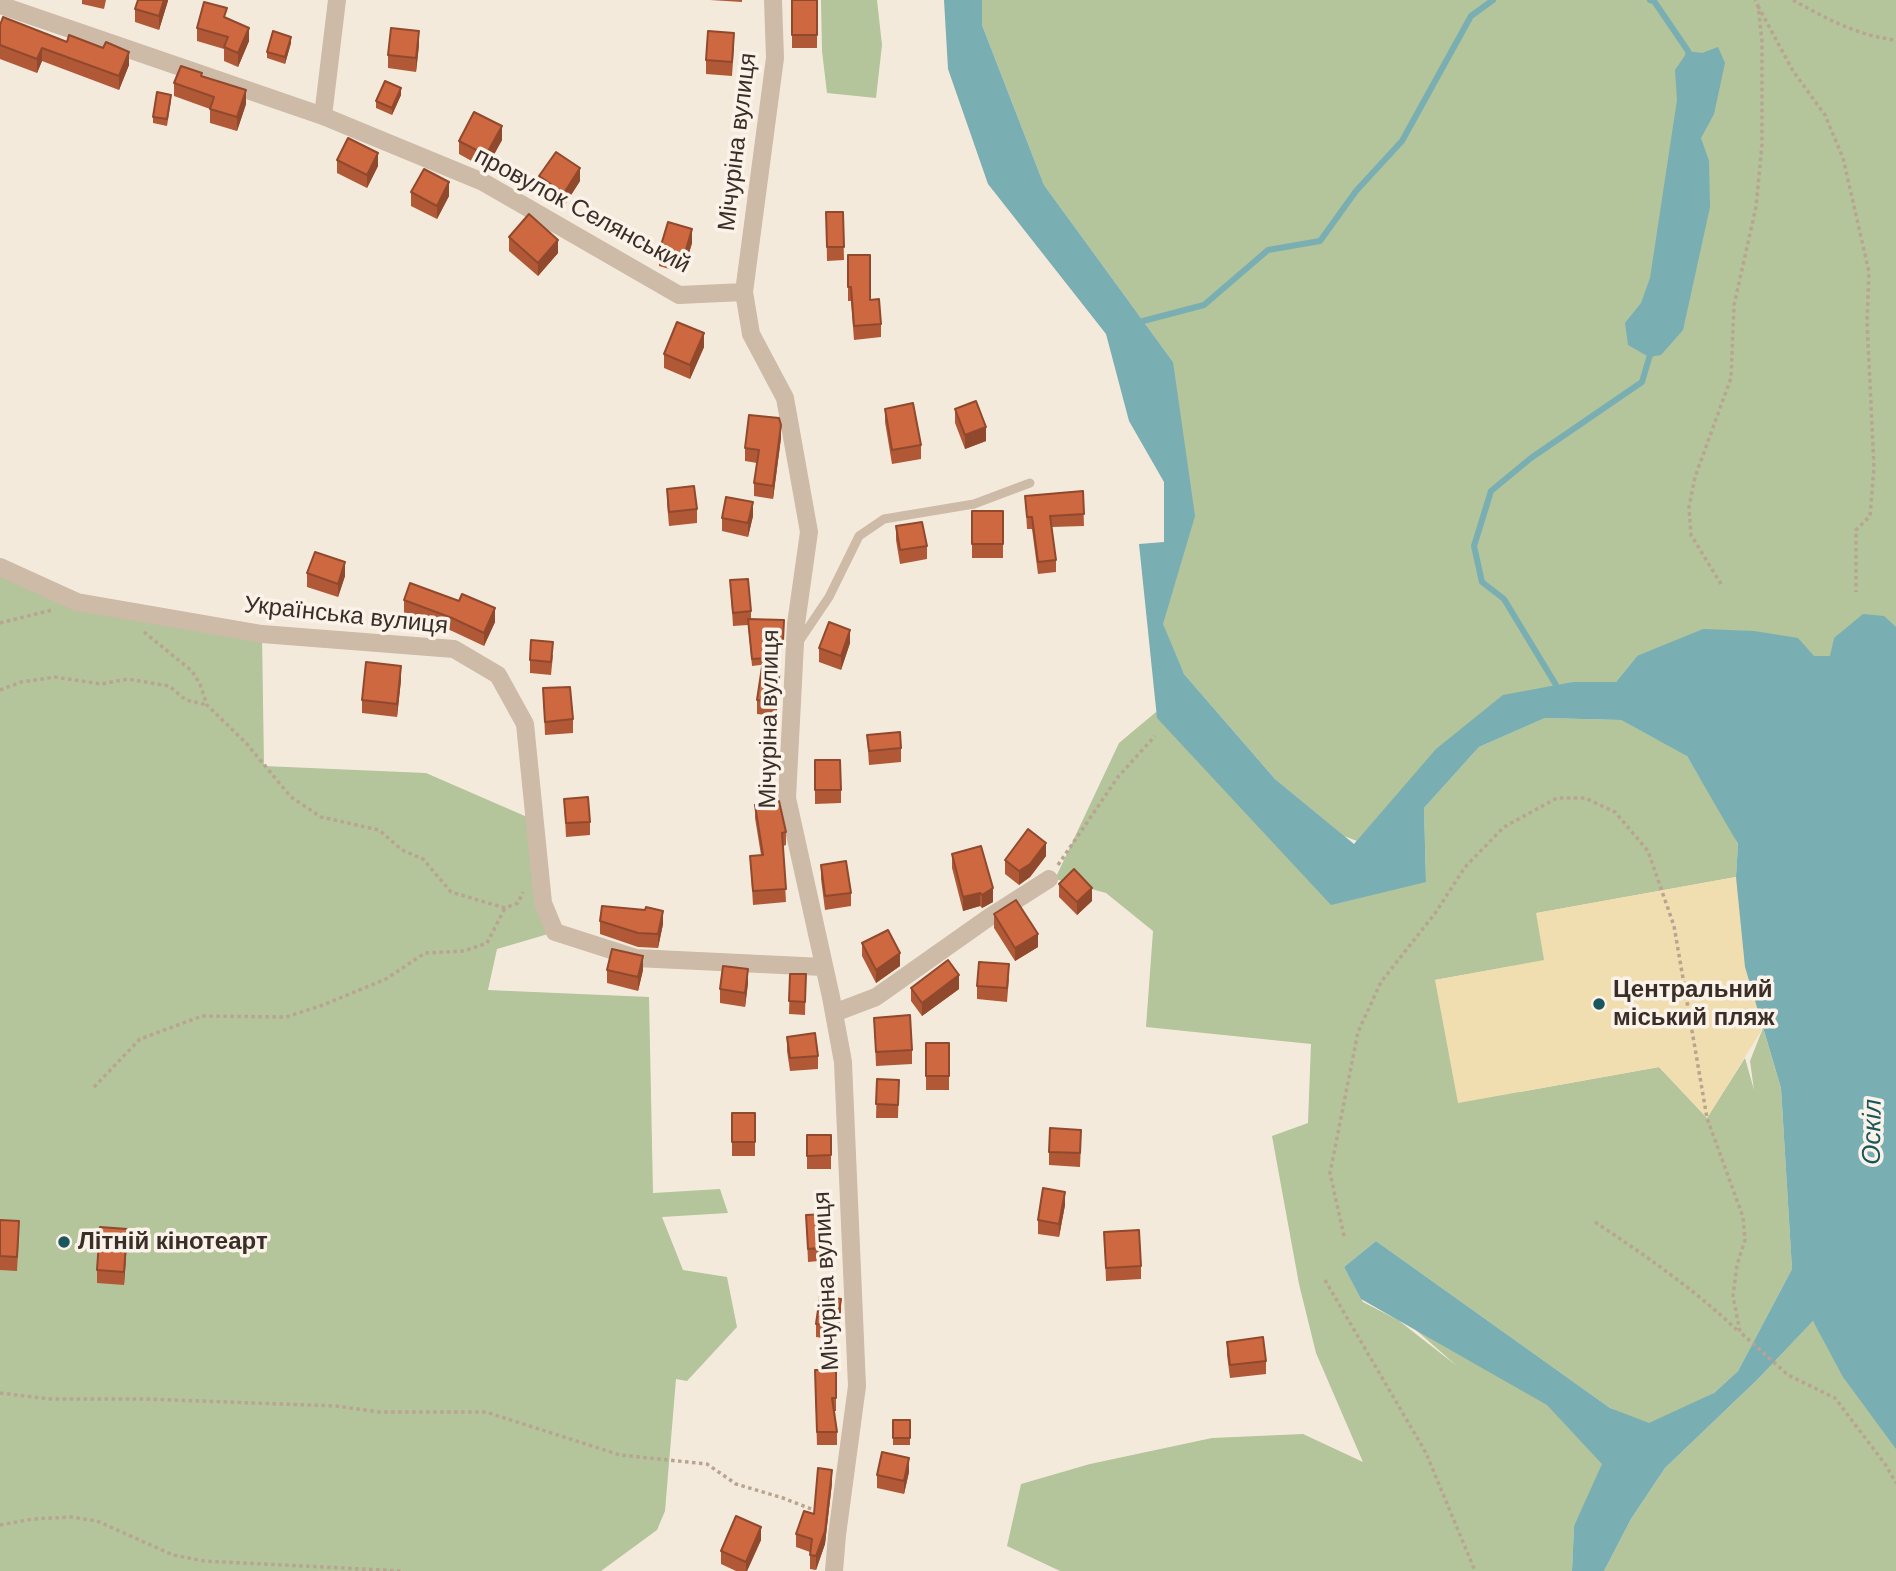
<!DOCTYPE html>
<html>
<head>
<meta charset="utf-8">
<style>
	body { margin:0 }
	canvas { display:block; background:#f4eadc }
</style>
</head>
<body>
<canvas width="1896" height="1571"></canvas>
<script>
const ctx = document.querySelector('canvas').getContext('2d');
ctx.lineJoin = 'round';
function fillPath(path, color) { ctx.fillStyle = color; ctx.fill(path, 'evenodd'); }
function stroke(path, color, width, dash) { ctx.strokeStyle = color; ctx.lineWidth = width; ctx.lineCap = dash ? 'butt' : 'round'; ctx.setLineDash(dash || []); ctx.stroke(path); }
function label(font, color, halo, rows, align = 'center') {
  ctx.font = font + ' Arial,sans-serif'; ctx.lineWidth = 7; ctx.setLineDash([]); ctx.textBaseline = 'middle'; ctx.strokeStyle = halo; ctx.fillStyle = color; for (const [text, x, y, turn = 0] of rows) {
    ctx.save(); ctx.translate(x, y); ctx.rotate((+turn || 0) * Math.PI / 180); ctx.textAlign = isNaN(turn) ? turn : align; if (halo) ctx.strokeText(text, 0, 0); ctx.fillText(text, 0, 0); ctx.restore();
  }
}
fillPath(new Path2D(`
	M821,0h56l5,45 -6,53 -49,-5 -5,-42z
	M982,0h914v627l-62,11 -3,18h-194l-21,26h-43l-137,70 -79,89 -13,-5 -69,-57 -91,-105 -24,-52 16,-42 -3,-218 -129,-177 -62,-160z
	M0,564l77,38 185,32 2,132 162,7 108,47 21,112 -58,17 -9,41 161,7 4,196 67,-4 8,24 -66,4 21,53 44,7 10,50 -50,54 -11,-2 -11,132 -8,19 -56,41h-601z
	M1156,712l42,46 39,31 189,93 -2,-74 55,-61 66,-29 76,2 37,20 7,-5 22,21 13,22 21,28 17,39 -2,32 -199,36 12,46 -13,8 -23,-1 -78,14 85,112 139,-25 48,51 38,-60 9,32 -4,-29 13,-33 18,60 11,181 -54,102 -24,22 -62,34 -42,-19 -234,-167 -32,26 19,35 35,18 59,46 -64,-56 154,90 60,65 -33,61 -2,45h-512l-53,-25 14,-62 69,-20 122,-26 91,-4 60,28 -47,-109 -17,-69 -27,-148 36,-13 3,-79 -165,-17 7,-96 -47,-38 -51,-14 64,-136z
	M1813,1321l83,117v133h-292l27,-52 34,-51 93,-89z`), '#b4c49b');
fillPath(new Path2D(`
	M1736,877l27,151 -56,90 -48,-51 -201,36 -23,-123 109,-20 -8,-47z`), '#f1deb0');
fillPath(new Path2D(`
	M944,0h38v25l62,160 129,177 22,154 -32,108 21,50 91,105 79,65 82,-95 67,-54 70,-13h43l21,-26 66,-27 51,2 44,7 16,18h16l4,-18 29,-24 21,2 12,11v822l-53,-72 -30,-56 -55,58 -93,89 -34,51 -27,52h-32l2,-45 28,-62 -55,-59 -186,-106 -17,-32 32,-26 234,167 39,15 65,-30 24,-22 54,-102 -11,-181 -36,-121 -9,-90 2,-33 -51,-88 -66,-36 -76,-2 -66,29 -55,61 2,74 -95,23 -174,-187 -18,-174 25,-2v-60l-35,-61 -23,-87 -118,-150 -40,-115z
	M1718,47l7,16 -11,51 -13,24 8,23 1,46 -27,123 -22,25 -12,2 -21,-12 -3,-22 16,-20 9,-25 27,-178 -2,-30 13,-19 14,2z`), '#79aeb3');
stroke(new Path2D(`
	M1650,0l4,1 34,50 1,7
	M1143,321l61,-16 64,-55 52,-9 36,-50 46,-50 69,-125 22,-16
	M1556,685l-52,-86 -22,-17 -8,-36 17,-55 40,-33 111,-76 10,-34`), '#79aeb3', 6);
stroke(new Path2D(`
	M1793,0c32,18 65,36 103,40
	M1758,6l35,65 32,44 18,43 26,114 -2,50 7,145 -4,49 -14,14v62
	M1721,584l-30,-49 -2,-28 6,-30 36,-99 3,-73 22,-98 6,-62v-104l-4,-35 -3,-6
	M0,623l52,-13
	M144,632l48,39 8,13 7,21 39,38 45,54 30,20 58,13 23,20 21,9 28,33 54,16 13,-5 5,-11
	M0,690l21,-8 34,-5 46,7 27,-5 41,7 17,14 21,5
	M1058,865l60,-88 37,-41
	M94,1087l46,-48 62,-23 84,1 37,-12 63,-26 39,-26 39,-2 23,-8 18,-35
	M1595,1222c51,34 99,67 143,109
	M1344,1236l-14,-63 28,-141 23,-50 55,-70 29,-45 39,-40 53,-29h28l30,14 33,39 26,75 33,192 36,99 2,23 -8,25 -4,31 7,36 48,43 47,23 50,66 11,19
	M1325,1280l101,173 49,118
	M0,1393l50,6h96l190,7 43,6h107l134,43 87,9 29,20 47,14 34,13
	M0,1525l33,-6 38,-2 26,4 76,34 31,6 198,10`), '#b9a491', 3.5, [3.5, 3.5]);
stroke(new Path2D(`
	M798,643l31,-46 30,-61 25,-17 90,-15 56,-21`), '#cdbaa7', 9);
stroke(new Path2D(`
	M773,0l2,58 -31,234 7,42 34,64 24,134 -13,92 -9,174 44,199 12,65 14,324 -20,149 -3,36
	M0,5l323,111 160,66 196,113 65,-3
	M323,116l14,-116
	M0,567l77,35 185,32 192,15 44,26 27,49 18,179 12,29 81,26 187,9
	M834,1013l42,-16 112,-79 61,-39`), '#cdbaa7', 18);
fillPath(new Path2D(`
	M82,0h24l-2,9 -22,-5z
	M168,0l-9,30 -24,-8v-13z
	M710,0h32v2z
	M792,0h25v48h-25z
	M227,18l22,23 -11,26 -14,-6v-12l-27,-8v-13z
	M0,25l129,40 -10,25 -77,-29 -5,12 -37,-14z
	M291,43l-6,21 -18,-6v-6z
	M419,45l-3,27 -28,-4v-13z
	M734,47l-2,29 -26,-2v-14z
	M202,77l44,27 -9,27 -27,-8v-14l-36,-13v-13z
	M401,95l-9,20 -16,-7v-7z
	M171,101l-4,25 -14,-3v-6z
	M502,140l-16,29 -27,-15v-13z
	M337,160l41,6 -11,22 -30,-15z
	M539,176l41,5 -16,25 -25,-16z
	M411,192l38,4 -12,23 -26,-13z
	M826,212h17l1,48 -17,1z
	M509,237l49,16 -20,23 -29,-25z
	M692,243l-9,30 -24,-7v-14z
	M848,255l33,69v13l-27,3 -3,-39h-3z
	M704,347l-14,32 -26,-11v-14z
	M885,409l36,36v14l-29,5 -7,-42z
	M955,409l31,32 -21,8 -10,-26z
	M781,438l-8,61 -19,-3v-13l3,-20 -12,-2v-13z
	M667,489l30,20v14l-28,3 -2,-23z
	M1083,491l1,35 -32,1 4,33v12l-18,2 -6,-45h-5l-2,-33z
	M972,511h31v47h-31z
	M753,516l-5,21 -26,-6v-13z
	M896,526l31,20v13l-27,5 -4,-24z
	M307,573l38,3 -7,21 -31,-10z
	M730,580l21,31v8l33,1 -1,28 -16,-1 1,17 -16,2 -4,-41 -15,1z
	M404,600l91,22 -11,24 -32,-15 -48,-18z
	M850,643l-9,27 -22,-8v-14z
	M553,655l-2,20 -21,-2v-13z
	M401,680l-4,37 -35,-4v-13z
	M780,683l-4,33 -19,-2v-14z
	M543,688l30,31v14l-28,2z
	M867,735l34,13v14l-32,3z
	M815,760l26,30v13l-26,1z
	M564,799l26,23v13l-24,2z
	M755,805l31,27v13l-3,1 3,56 -33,3 -3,-49 11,-1 -6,-37z
	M952,854l41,48 -11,6 -2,-2 -17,5 -11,-43z
	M1046,856l-16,21 -11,8 -14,-11v-14z
	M821,865l30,28v13l-26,4 -4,-31z
	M1059,884l33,17 -15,14 -18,-18z
	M994,914l44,33 -23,14 -21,-33z
	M600,921l63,3 -5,24 -20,-1 -38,-13z
	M862,943l38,23 -24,17 -14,-27z
	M607,970h36l-5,21 -31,-8z
	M790,974h16l-1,41 -16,-1z
	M1009,978l-2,24 -30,-3v-13z
	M748,983l-3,24 -25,-4v-14z
	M911,988l48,1 -37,27 -11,-15z
	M874,1018l38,32v14l-36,2z
	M787,1037l31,19v13l-28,2 -3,-20z
	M926,1043h23v47h-23z
	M877,1079l22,1 -1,38h-22z
	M732,1113h23v43h-23z
	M807,1135h24v34h-24z
	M1081,1143l-1,24 -31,-2v-13z
	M1065,1205l-6,32 -21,-3v-14z
	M806,1215l24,32v13l-22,2z
	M0,1220l19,14 -2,37 -17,-1z
	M1104,1232l37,34v13l-35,2z
	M127,1242l-3,43 -27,-2v-13z
	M841,1312l-4,28 -21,-3v-13z
	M1227,1342l39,19v13l-36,4 -3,-23z
	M836,1370v41h-2l3,21v13h-20l-2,-61z
	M893,1420h17v25h-17z
	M909,1472l-5,22 -27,-6v-13z
	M832,1483l-7,61 -9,26 -6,-1v-17l-14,-5v-13l18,-20z
	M761,1540l-14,31h-11l-15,-7v-13z`), '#b15937');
fillPath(new Path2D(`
	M164,0h4v1l-9,29v-14z
	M249,28v13l-11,26v-14z
	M419,31v14l-3,27v-14z
	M291,37v6l-6,21v-7z
	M42,48v13l-5,12v-14z
	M129,52v13l-10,25v-14z
	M401,88v7l-9,20v-7z
	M246,90v14l-9,27v-14z
	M502,126v14l-16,29v-14z
	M378,153v13l-11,22v-13z
	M580,168v13l-16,25v-13z
	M449,182v14l-12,23v-13z
	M692,229v14l-9,30v-13z
	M558,240v13l-20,23v-13z
	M704,333v14l-14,32v-14z
	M781,425v13l-8,61v-13z
	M986,427v14l-21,8v-14z
	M753,502v14l-5,21v-14z
	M345,562v14l-7,21v-13z
	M495,608v14l-11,24v-13z
	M850,630v13l-9,27v-14z
	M401,666v14l-4,37v-13z
	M780,669v14l-4,33v-13z
	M1046,843v13l-16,21 -11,8v-14z
	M993,888v14l-11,6v-13z
	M1092,888v13l-15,14v-13z
	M980,893v13l-17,5v-14z
	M663,911v13l-5,24v-14z
	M1038,934v13l-23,14v-13z
	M900,953v13l-24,17v-13z
	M643,956v14l-5,21v-14z
	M748,969v14l-3,24v-14z
	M959,975v14l-37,27v-13z
	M1065,1192v13l-6,32v-13z
	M127,1229v13l-3,43v-13z
	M841,1299v13l-4,28v-14z
	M909,1458v14l-5,22v-13z
	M832,1470v13l-7,61 -9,26v-14z
	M761,1527v13l-14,31h-1v-9z`), '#90492d');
const building = new Path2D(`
	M138,0h26l-5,16 -24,-7z
	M792,0h25v35h-25z
	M204,2l23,6 -3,9 25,11 -11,25 -14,-6 4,-10 -31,-9z
	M3,17l64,25 2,-7 34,13 3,-6 23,10 -10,24 -77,-28 -5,11 -37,-14v-20z
	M391,28l28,3 -3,27 -28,-3z
	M273,31l18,6 -6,20 -18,-5z
	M708,31l26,2 -2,29 -26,-2z
	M181,66l21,7 -1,3 45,14 -9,27 -27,-8 4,-12 -40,-14z
	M385,81l16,7 -9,20 -16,-7z
	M157,92l14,3 -4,24 -14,-2z
	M474,112l28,14 -16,29 -27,-14z
	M348,138l30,15 -11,22 -30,-15z
	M556,152l24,16 -16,25 -25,-17z
	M424,169l25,13 -12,24 -26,-14z
	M826,212h17l1,35h-17z
	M529,214l29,26 -20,23 -29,-26z
	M668,222l24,7 -9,31 -24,-8z
	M848,255h22v45l9,-1 2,25 -27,2 -3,-39h-3z
	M677,322l27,11 -14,32 -26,-11z
	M976,401l10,26 -21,8 -10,-26z
	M913,403l8,42 -29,5 -7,-41z
	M749,415l30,3 2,7 -8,61 -19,-3 5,-33 -14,-2z
	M694,486l3,23 -28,3 -2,-23z
	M1083,491l1,23 -34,2 6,44 -18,2 -6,-45h-5l-2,-21z
	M726,497l27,5 -5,21 -26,-5z
	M972,511h31v33h-31z
	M922,522l5,24 -27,4 -4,-24z
	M315,552l30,10 -7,22 -31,-11z
	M748,579l3,32 -18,2 -3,-33z
	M410,583l49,18 3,-7 33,14 -11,25 -32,-15 -48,-18z
	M748,619l36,1 -1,21h-17l2,17 -16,1z
	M829,622l21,8 -9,26 -22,-8z
	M531,640l22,2 -2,20 -21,-2z
	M366,662l35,4 -4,38 -35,-4z
	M762,667l18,2 -4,34 -19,-3z
	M570,687l3,32 -28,3 -2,-34z
	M900,732l1,16 -32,3 -2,-16z
	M815,760h25l1,30h-26z
	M588,797l2,25 -24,1 -2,-24z
	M779,801l7,31 -4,1 4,56 -33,2 -3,-35 13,-1 -8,-50z
	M1028,829l18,14 -16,21 -11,7 -14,-11z
	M981,846l12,42 -11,7 -2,-2 -17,4 -11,-43z
	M846,861l5,32 -26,3 -4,-31z
	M1074,869l18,19 -15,14 -18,-18z
	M1016,900l22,34 -23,14 -21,-34z
	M602,906l43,4 1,-3 17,4 -5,23 -20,-1 -38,-12z
	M888,930l12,23 -24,17 -14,-27z
	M612,949l31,7 -5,21 -31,-7z
	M948,960l11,15 -37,28 -11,-15z
	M979,962l30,2 -2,24 -30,-2z
	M723,966l25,3 -3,24 -25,-4z
	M790,974h16l-1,28 -16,-1z
	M910,1015l2,35 -36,2 -2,-34z
	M815,1033l3,23 -28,2 -3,-21z
	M926,1043h23v33h-23z
	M877,1079l22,1 -1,25 -22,-1z
	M732,1113h23v29h-23z
	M1050,1128l31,2 -1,23 -31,-1z
	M807,1135h24v20l-24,1z
	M1043,1188l22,4 -6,32 -21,-4z
	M827,1214l3,33 -22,2 -2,-34z
	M0,1220l19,1 -2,36 -17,-1z
	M100,1227l27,2 -3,43 -27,-2z
	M1139,1230l2,36 -35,2 -2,-36z
	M820,1296l21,3 -4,27 -21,-2z
	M1263,1337l3,24 -36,4 -3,-23z
	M815,1370h21v28h-4l5,34h-20z
	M893,1420h17v18h-17z
	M882,1452l27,6 -5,23 -27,-6z
	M818,1468l14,2 -7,61 -9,25 -6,-1 2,-16 -16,-5 8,-23 10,3z
	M736,1516l25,11 -15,35 -25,-11z`);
fillPath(building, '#ce6840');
stroke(building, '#90492d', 2);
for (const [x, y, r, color] of [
	[1599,1004,7,"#1a565d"],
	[64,1242,7,"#1a565d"]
]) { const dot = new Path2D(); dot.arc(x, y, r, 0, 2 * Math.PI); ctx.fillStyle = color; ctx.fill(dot); stroke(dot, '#fbf3e9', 2.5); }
label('24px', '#392e28', '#fbf3e9', [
	["Мічуріна вулиця",738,142,-83],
	["провулок Селянський",582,211,28],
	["Українська вулиця",346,616,6],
	["Мічуріна вулиця",770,719,-89],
	["Мічуріна вулиця",827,1281,-93]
]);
label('bold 24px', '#392e28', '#fbf3e9', [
	["Центральний",1613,990],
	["міський пляж",1613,1018],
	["Літній кінотеарт",78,1242]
], 'left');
label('italic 26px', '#1a565d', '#fbf3e9', [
	["Оскіл",1873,1132,-89]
]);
</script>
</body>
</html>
